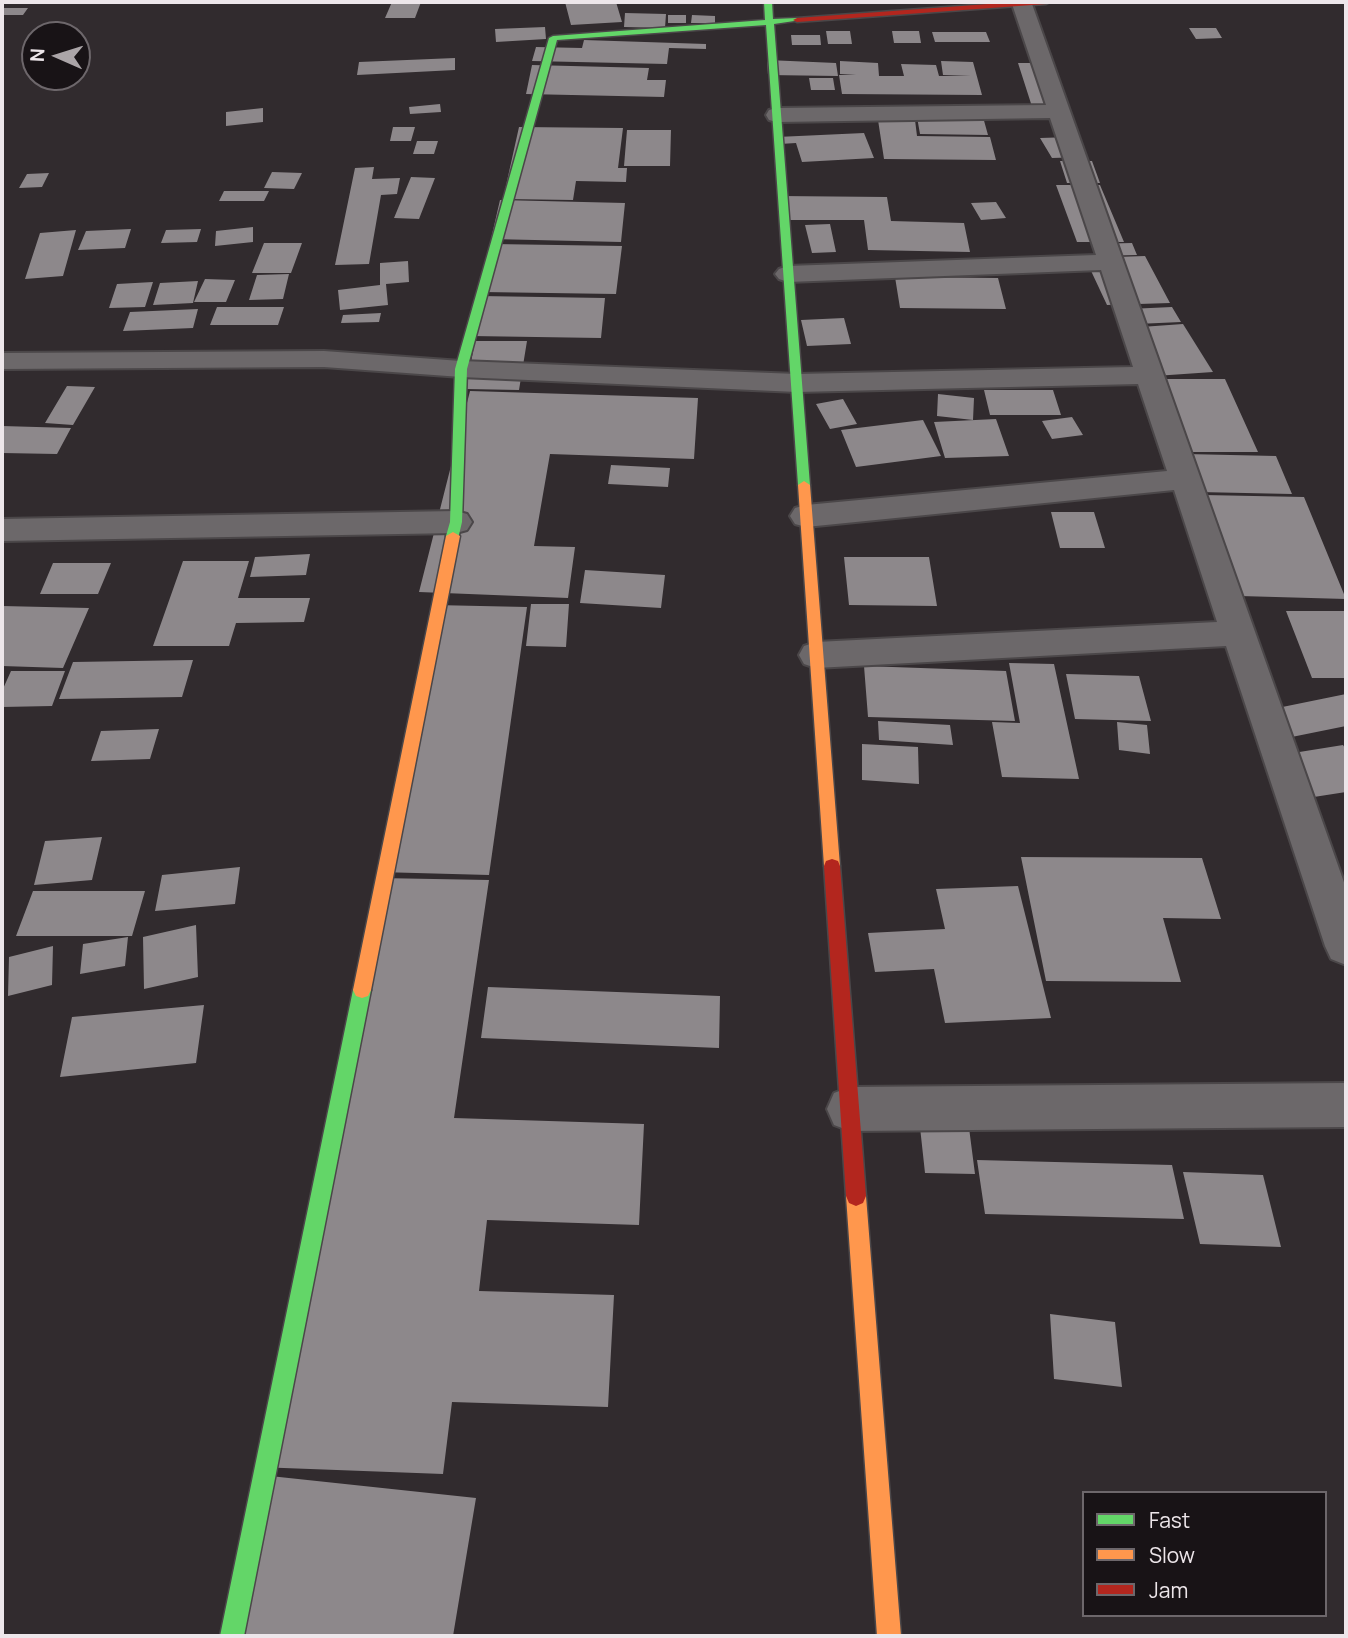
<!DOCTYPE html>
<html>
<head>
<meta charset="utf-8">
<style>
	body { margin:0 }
	#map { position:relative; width:1348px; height:1638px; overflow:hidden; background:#312b2e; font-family:Manrope,sans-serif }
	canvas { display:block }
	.frame { position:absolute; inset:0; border:4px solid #ede6ea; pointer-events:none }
	.legend { position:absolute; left:1082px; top:1491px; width:245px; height:126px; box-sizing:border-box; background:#181316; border:2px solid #6d676b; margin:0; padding:9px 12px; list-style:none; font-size:21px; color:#ede6ea }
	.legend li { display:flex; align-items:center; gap:14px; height:35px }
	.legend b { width:35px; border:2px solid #6d676b }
	.north { position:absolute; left:21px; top:21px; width:70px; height:70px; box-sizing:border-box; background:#181316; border:2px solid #6d676b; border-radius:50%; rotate:273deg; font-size:19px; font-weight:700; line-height:28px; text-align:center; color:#ede6ea }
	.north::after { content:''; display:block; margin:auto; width:24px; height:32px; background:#aba5a8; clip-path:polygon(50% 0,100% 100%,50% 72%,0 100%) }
</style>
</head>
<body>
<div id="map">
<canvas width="1348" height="1638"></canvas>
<div class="frame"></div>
<ul class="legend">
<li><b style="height:9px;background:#63d668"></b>Fast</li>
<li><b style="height:9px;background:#ff974d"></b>Slow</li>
<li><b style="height:9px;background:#b3261e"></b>Jam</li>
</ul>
<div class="north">N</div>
</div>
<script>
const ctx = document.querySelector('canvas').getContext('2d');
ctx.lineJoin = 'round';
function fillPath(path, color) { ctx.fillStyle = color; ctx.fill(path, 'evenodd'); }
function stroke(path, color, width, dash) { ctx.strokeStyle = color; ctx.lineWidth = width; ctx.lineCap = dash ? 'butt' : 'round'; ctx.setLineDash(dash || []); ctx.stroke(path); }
fillPath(new Path2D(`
	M392,2h29l-6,16h-30z
	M565,2h51l6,20 -51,3z
	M2,8h26l-5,7h-21z
	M625,13l41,1 -1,14 -41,-1z
	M668,15h18v8h-18z
	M692,15l23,1v7h-24z
	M545,27l1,12 -50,3 -1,-13z
	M1189,28h27l6,10 -26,1z
	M826,31h24l2,13h-24z
	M892,31h27l2,12h-27z
	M932,32h54l4,10h-55z
	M791,35h29l1,10h-29z
	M584,40l122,4v5l-37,-1 -2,16 -135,-3 4,-14 46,1z
	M455,58v12l-98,5 2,-13z
	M767,60l69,3 2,13 -70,-1z
	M840,61l38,2 1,13h25l-3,-12 35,1 3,11h32l-28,-1 -2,-14 32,1 9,33 -140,-1 -3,-19h17l-16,-1z
	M1018,63h22l19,53h-24z
	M532,65l117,3 -2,12h19l-2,17 -138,-3z
	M809,78h24l2,12h-24z
	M440,104l1,8 -31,2 -1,-7z
	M263,108v14l-37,4v-14z
	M917,117h66l5,18 -68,-1z
	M878,120h37l2,16 73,1 6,23 -112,-1z
	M393,127h22l-4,14h-21z
	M519,127l104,1 -5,40h9l-1,14 -50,-1 -3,19 -70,-1z
	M627,130h44l-1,36h-46z
	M864,133l10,25 -72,4 -6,-19 -16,1 -3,-7z
	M1072,137l12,20 -32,1 -12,-20z
	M417,141h21l-4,13h-21z
	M1060,161h32l8,22h-33z
	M374,167l-2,12 28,-1 -3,16 -16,1 -12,69 -34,1 20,-97z
	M272,172l30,1 -8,16 -30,-1z
	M49,173l-7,14 -23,1 8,-14z
	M411,177l24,1 -16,41 -25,-1z
	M1056,185h44l24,57h-47z
	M224,191h45l-5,10h-45z
	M780,196l107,1 4,24 73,2 6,29 -102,-2 -4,-30h-83z
	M500,200l125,3 -4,39 -130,-3z
	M996,202l10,16 -25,2 -10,-17z
	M830,224l6,28 -24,1 -7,-28z
	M253,227v15l-38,4 1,-15z
	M131,229l-6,19 -47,2 8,-19z
	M201,229l-4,13 -36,1 5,-13z
	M76,230l-13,46 -38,3 15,-46z
	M264,243h38l-11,30h-39z
	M1132,243l5,12 -41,1 -5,-12z
	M493,244l129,2 -6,48 -134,-2z
	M1145,256l25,47 -63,2 -22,-47z
	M408,261l1,21 -23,2 2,21 -48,5 -2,-20 42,-5v-22z
	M289,274l-6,25 -34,1 8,-25z
	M895,277l103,1 8,31 -106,-1z
	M205,279l30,1 -9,22h-32z
	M198,281l-5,22 -40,2 7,-22z
	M153,282l-8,25 -36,1 8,-24z
	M480,296l125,2 -4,40 -130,-2z
	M217,307h67l-6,18h-68z
	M1172,307l9,15 -44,2 -8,-15z
	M198,309l-5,19 -70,3 7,-19z
	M381,313l-2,9 -38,1 2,-8z
	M844,318l7,26 -44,2 -6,-26z
	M1183,324l30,48 -58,4 -28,-48z
	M475,341h52l-8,49 -53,-1z
	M1149,379h76l33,73h-81z
	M67,386l28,1 -22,38 -28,-2z
	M984,390h69l8,25h-71z
	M470,391l228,7 -4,61 -144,-5 -16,92 41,1 -7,51 -149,-6z
	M938,394l36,4 -1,22 -36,-4z
	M843,399l14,25 -27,5 -14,-25z
	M1072,417l11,18 -31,4 -10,-18z
	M996,419l13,37 -64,2 -11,-36z
	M923,420l18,36 -85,11 -15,-37z
	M2,426l69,2 -14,26 -55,-1z
	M1185,454l91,2 16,38 -94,-2z
	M611,465l59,3 -2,19 -60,-3z
	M1204,495l100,2 42,102 -106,-3z
	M1051,512h43l11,36h-45z
	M310,554l-4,21 -56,2 5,-20z
	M844,557h85l8,49 -88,-1z
	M183,561h66l-11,37h72l-6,24 -68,1 -7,23h-76z
	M53,563h58l-13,31h-58z
	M585,570l80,5 -4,33 -81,-5z
	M531,604h38l-3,43 -40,-1z
	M434,605l93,2 -38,268 -110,-3z
	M2,606l87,2 -26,60 -61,-2z
	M1286,611h60v67h-34z
	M193,660l-11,37 -123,2 14,-37z
	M1009,663l45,1 25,115 -77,-2 -10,-55 28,1z
	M864,666l142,5 9,50 -147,-4z
	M11,671h54l-13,35 -50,1v-16z
	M1066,674l73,2 12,45 -76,-2z
	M1346,694v32l-79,16 -19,-28z
	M878,721l72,4 3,20 -74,-5z
	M1117,722l30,3 3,29 -31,-4z
	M159,729l-9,30 -59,2 10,-30z
	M862,744l56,3 1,37 -57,-4z
	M1343,745l3,5v42l-58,9 -26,-43z
	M102,837l-10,43 -58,5 11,-44z
	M1021,857l181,1 19,61 -58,-1 18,64 -135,-1z
	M240,867l-5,37 -80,7 7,-36z
	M379,878l110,2 -35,238 190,6 -5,101 -152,-5 -8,71 135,4 -6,112 -156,-5 -9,72 -186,-7z
	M1018,886l33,132 -106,5 -11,-54 -59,3 -7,-39 77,-4 -9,-40z
	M33,891h112l-13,45h-116z
	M196,925l2,52 -54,12 -1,-52z
	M128,937l-3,29 -45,8 3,-30z
	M53,946l-1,39 -44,11 1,-39z
	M488,987l232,9 -1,52 -238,-10z
	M204,1005l-8,58 -136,14 12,-60z
	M919,1118l49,2 7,54 -50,-1z
	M977,1160l195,5 12,54 -199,-5z
	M1183,1172l80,3 18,72 -81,-3z
	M1050,1314l65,8 7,65 -68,-8z
	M270,1476l206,22 -23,138h-223z`), '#8d888b');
const street = new Path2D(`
	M1014,2l18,2 314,884v77l-15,-6 -6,-13 -99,-300 -410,22 -12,-4 -5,-9 5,-9 12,-4 401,-20 -43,-132 -368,37 -11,-3 -5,-8 5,-8 11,-3 361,-34 -29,-87 -341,8 -336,-15 -137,-10 -322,2v-16l322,-2 137,10 336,13 336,-7 -32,-97 -313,12 -9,-3 -4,-5 4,-5 9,-3 308,-11 -46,-137 -273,4 -8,-2 -3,-5 3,-5 8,-2 269,-3 -34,-101z
	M456,511l11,3 5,8 -5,8 -11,3 -454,8v-22z
	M1346,1083v44l-496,4 -16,-6 -7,-16 7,-16 16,-6z`);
const fast = new Path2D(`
	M764,2h8l1,17 24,-1 4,2 -27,4 36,461 -6,4 -6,-4 -32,-460 -209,15 -90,329 -5,153 -4,17h-10l-2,-3 4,-14 5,-153 94,-331 4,-2 212,-16z
	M362,982l6,2 3,6 -127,646h-24l133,-646 3,-6z`);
const slow = new Path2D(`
	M804,481l6,4 30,381 -2,5 -6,2 -6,-2 -2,-5 -26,-381z
	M453,532l7,4 -89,454 -3,6 -6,2 -6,-2 -3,-6 93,-454z
	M856,1186l7,3 3,7 35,440h-24l-31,-440 3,-7z`);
const jam = new Path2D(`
	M1016,2h34l-4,2 -249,18 -4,-2 4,-2z
	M832,859l6,2 2,5 26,330 -3,7 -7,3 -7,-3 -3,-7 -22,-330 2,-5z`);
stroke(street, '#4b4749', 4);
stroke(fast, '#4b4749', 3);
stroke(slow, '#4b4749', 3);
stroke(jam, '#4b4749', 3);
fillPath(street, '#6c686a');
fillPath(fast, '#63d668');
fillPath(slow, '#ff974d');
fillPath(jam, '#b3261e');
</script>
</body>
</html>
